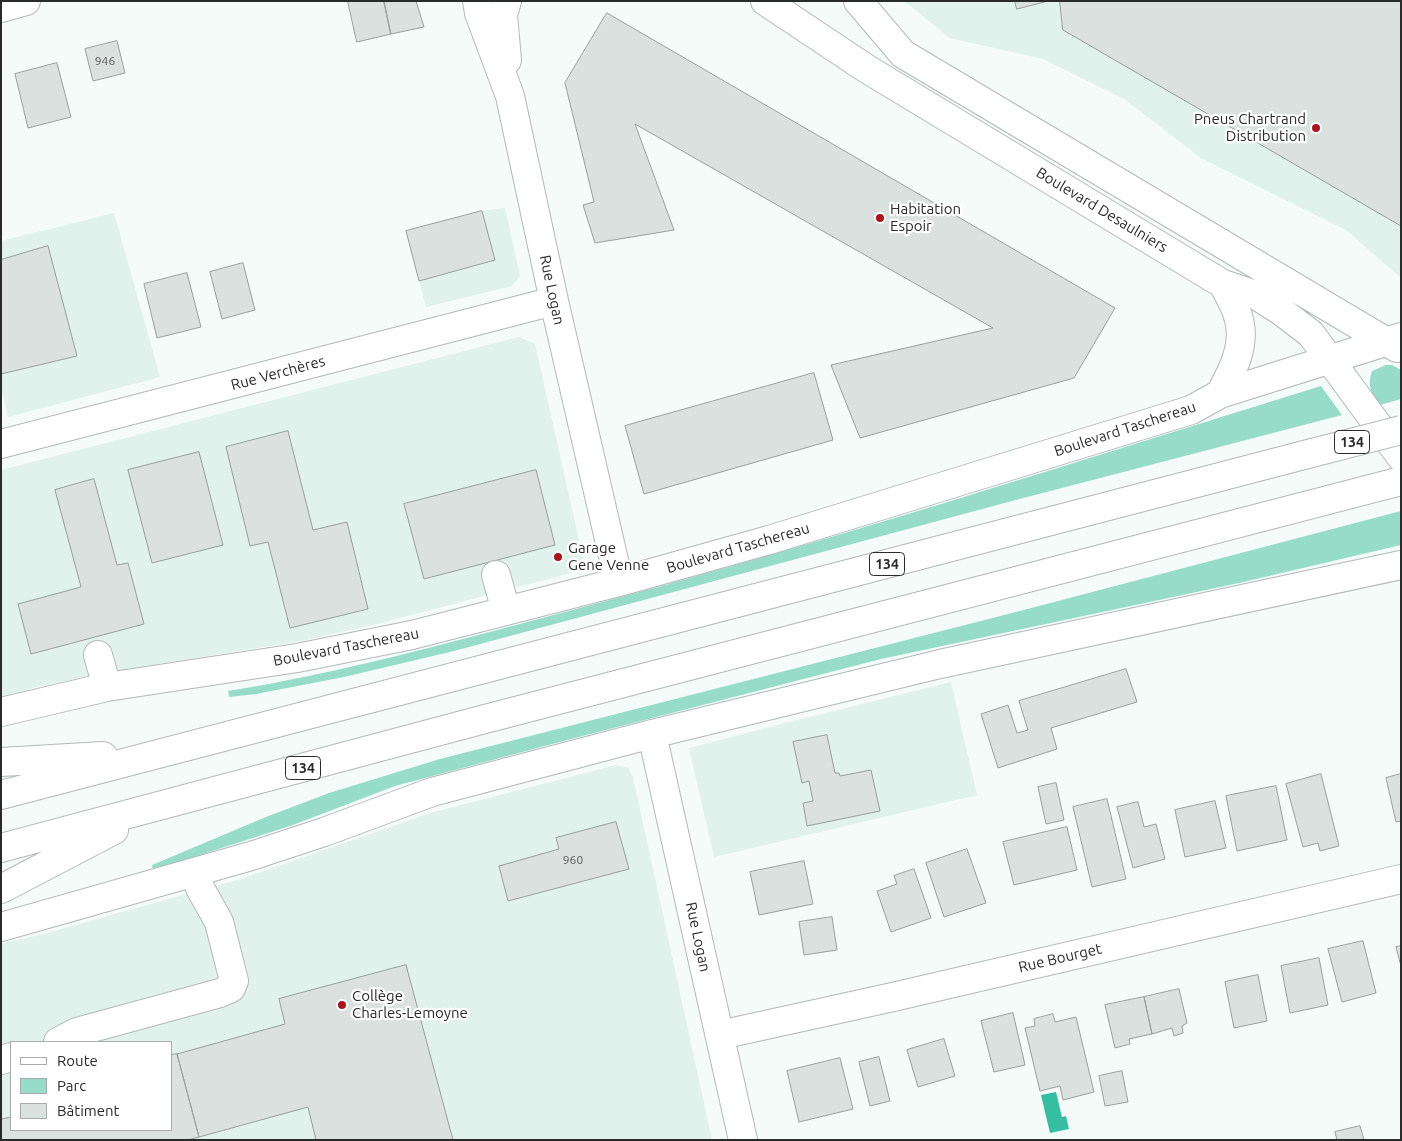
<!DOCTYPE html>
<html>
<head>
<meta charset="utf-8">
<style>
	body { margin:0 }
	#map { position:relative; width:1402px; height:1141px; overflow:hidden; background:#f4fbf9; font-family:Ubuntu,sans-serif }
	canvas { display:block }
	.frame { position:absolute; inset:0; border:2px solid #292b2a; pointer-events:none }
	.legend { position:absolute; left:10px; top:1041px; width:162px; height:90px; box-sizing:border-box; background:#fff; border:1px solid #a9aaaa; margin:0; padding:6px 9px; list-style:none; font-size:15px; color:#292b2a }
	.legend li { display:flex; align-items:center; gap:10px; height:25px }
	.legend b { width:25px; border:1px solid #a9aaaa }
</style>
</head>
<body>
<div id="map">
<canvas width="1402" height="1141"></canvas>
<div class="frame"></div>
<ul class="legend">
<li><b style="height:6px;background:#fff"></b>Route</li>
<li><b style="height:14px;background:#97dbc9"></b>Parc</li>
<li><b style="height:14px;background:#dae1df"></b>Bâtiment</li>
</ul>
</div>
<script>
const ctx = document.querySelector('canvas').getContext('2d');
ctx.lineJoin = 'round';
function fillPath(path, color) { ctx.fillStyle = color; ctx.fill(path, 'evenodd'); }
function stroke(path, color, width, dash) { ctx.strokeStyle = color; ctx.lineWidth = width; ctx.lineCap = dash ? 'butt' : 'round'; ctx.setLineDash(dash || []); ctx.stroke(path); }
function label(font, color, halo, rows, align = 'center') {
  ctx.font = font + ' Ubuntu,sans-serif'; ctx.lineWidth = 4.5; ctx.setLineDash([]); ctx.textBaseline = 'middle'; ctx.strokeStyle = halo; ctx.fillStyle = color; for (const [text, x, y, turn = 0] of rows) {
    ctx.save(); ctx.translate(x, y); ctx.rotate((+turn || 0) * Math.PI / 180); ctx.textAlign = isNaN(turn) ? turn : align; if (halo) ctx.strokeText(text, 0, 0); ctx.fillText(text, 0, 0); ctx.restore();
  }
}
fillPath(new Path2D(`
	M904,1h497v277l-55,-48 -145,-72 -77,-59 -81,-40 -93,-21z
	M505,208l15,68 -8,10 -86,21 -20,-76 76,-20z
	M114,213l46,164 -152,40 -7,-30v-146z
	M519,337l16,7 48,214 -8,14 -194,51 -74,17 -198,32 -72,15 -36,9v-226z
	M951,682l26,113 -263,62 -25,-109 96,-25z
	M616,765l12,3 5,9 79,363h-711v-196l46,-11 197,-55 186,-65zM11,1042h160v88h-160z`), '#e1f1ec');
fillPath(new Path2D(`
	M1386,365h6l9,5v29l-21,6c-9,-12 -13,-19 -8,-34z
	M1321,386l21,29 -330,86 -558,150 -110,26 -88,17 -27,3 -1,-6c113,-18 223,-49 333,-78 256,-67 507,-149 760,-227z
	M1401,511v34l-162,38 -358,76 -310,80 -176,47 -102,39 -140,45 -1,-5 114,-48 63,-24 111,-34 576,-147z`), '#97dbc9');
fillPath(new Path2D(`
	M1056,1092l6,25 4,-1 3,13 -19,4 -9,-38z`), '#36bea3');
const building = new Path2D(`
	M348,1h36l7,33 -34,8z
	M384,1h32l8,26 -33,7z
	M1015,1h33l-31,8z
	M1060,1h341v225l-338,-196z
	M607,13l508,295 -41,70 -214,60 -29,-73 162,-37 -358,-204 39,106 -79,13 -12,-38 11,-3 -29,-119z
	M117,41l8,32 -32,8 -8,-32z
	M57,63l14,54 -43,11 -13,-54z
	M482,211l13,49 -76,21 -13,-50z
	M48,246l29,110 -76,18v-114z
	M243,263l12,47 -33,9 -12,-47z
	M187,273l14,54 -44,11 -13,-54z
	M814,373l19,67 -189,54 -19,-68z
	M288,431l25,99 34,-8 21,87 -78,19 -22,-86 -18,4 -24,-99z
	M199,452l24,93 -71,18 -24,-93z
	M536,470l19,75 -131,34 -20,-75z
	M94,479l23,86 11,-2 16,61 -113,30 -13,-50 63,-17 -26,-97z
	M1126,669l11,33 -86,26 6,21 -59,19 -17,-54 27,-9 9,28 11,-3 -9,-29z
	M827,735l8,38h4l1,3 31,-6 9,41 -73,15 -4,-23 10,-2 -4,-20 -7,2 -9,-41z
	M1321,774l18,72 -19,5 -2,-8 -15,4 -17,-63z
	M1401,774v47l-5,1 -10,-44z
	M1056,783l8,37 -18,4 -8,-37z
	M1276,786l11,54 -50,11 -11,-55z
	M1107,799l19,80 -34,8 -19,-80z
	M1215,801l11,47 -41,9 -10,-47z
	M1138,802l6,25 12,-3 9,35 -32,9 -16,-61z
	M616,822l13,47 -121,32 -9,-35 60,-17 -3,-11z
	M1067,827l10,43 -63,15 -11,-43z
	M967,849l19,54 -42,14 -18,-54z
	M804,861l9,43 -54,11 -9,-43z
	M914,869l17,49 -40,14 -14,-41 20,-7 -3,-8z
	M832,917l5,33 -33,5 -5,-33z
	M1363,941l13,52 -34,9 -14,-53z
	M1401,946v20l-5,-19z
	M1319,958l9,47 -38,8 -9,-47z
	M406,965l47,175h-137l-8,-33 -109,30 -22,-83 108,-30 -6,-25z
	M1258,975l9,46 -33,7 -9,-46z
	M1179,989l8,34 -5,3 1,7 -9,3 -2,-8 -20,6 -8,-37z
	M1144,997l8,37 -23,5 1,5 -15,4 -10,-43z
	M1013,1013l12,52 -31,7 -13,-51z
	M1053,1014l2,8 21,-5 18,75 -31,8 -3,-14 -20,5 -15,-63 10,-2 -1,-7z
	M944,1039l11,37 -37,11 -11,-37z
	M177,1054l22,83 -12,3h-186v-21l10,-2v13h160v-75z
	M879,1057l11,44 -20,5 -11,-44z
	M840,1058l13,51 -54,13 -12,-51z
	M1122,1071l6,31 -23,4 -6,-30z
	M1360,1126l4,14h-27l-2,-8z`);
fillPath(building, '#dae1df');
stroke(building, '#989f9d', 1);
const minor = new Path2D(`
	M477,1l2,12 31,83 44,205 65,281
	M507,1l-4,14 4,45
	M765,1l102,68 356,215 33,11 25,16 30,23 90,123
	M858,1l45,53 494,294
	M1,8l25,-7
	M1220,394c13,-24 27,-50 18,-78 -3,-11 -10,-22 -15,-32
	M1,444l553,-143
	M496,575l10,36
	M98,655l9,32
	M1,712l106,-25 190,-29 115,-23 207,-53 150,-42 422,-130 29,-16 181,-57
	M652,734l91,406
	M1,927l250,-71 73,-24 108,-40 220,-58 288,-70 461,-99
	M720,1035l173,-38 508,-118
	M58,1042l19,-10 143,-39 11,-5 3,-7 -1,-4 -14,-55 -19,-34 -4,-16
	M1,1060l10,-3`);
const highway = new Path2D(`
	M1,762l102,-6
	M1,795l1303,-340
	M1,848l484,-129 916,-238
	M1,889l113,-59`);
stroke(minor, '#b2b9b7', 30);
stroke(highway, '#b2b9b7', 30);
stroke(minor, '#fff', 28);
stroke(highway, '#fff', 28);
const highwayBridge = new Path2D(`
	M1304,455l97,-25`);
stroke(highwayBridge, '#b2b9b7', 30, []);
stroke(highwayBridge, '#fff', 28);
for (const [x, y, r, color] of [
	[1316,128,5,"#a9151c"],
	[880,218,5,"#a9151c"],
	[558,557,5,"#a9151c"],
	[342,1005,5,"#a9151c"]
]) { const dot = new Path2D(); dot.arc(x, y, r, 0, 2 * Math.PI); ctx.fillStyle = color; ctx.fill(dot); stroke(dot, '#fff', 2); }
label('12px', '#555857', null, [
	["946",105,61],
	["960",573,860]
]);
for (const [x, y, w] of [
	[1352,442,35],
	[887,564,35],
	[303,768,35]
]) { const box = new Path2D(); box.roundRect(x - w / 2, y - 11.5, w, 23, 4); ctx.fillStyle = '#fff'; ctx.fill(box); stroke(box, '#292b2a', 1); }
label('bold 14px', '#292b2a', null, [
	["134",1352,442],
	["134",887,564],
	["134",303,768]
]);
label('15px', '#292b2a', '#fff', [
	["Pneus Chartrand",1306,119,"right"],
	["Distribution",1306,136,"right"],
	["Habitation",890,209],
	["Espoir",890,226],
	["Garage",568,548],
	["Gene Venne",568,565],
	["Collège",352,996],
	["Charles-Lemoyne",352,1013]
], 'left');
label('15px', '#292b2a', '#fff', [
	["Boulevard Desaulniers",1102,210,31],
	["Rue Logan",552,290,78],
	["Rue Verchères",278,373,-15],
	["Boulevard Taschereau",1125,429,-18],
	["Boulevard Taschereau",738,548,-16],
	["Boulevard Taschereau",346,647,-11],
	["Rue Logan",698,937,78],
	["Rue Bourget",1060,958,-13]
]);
</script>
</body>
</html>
